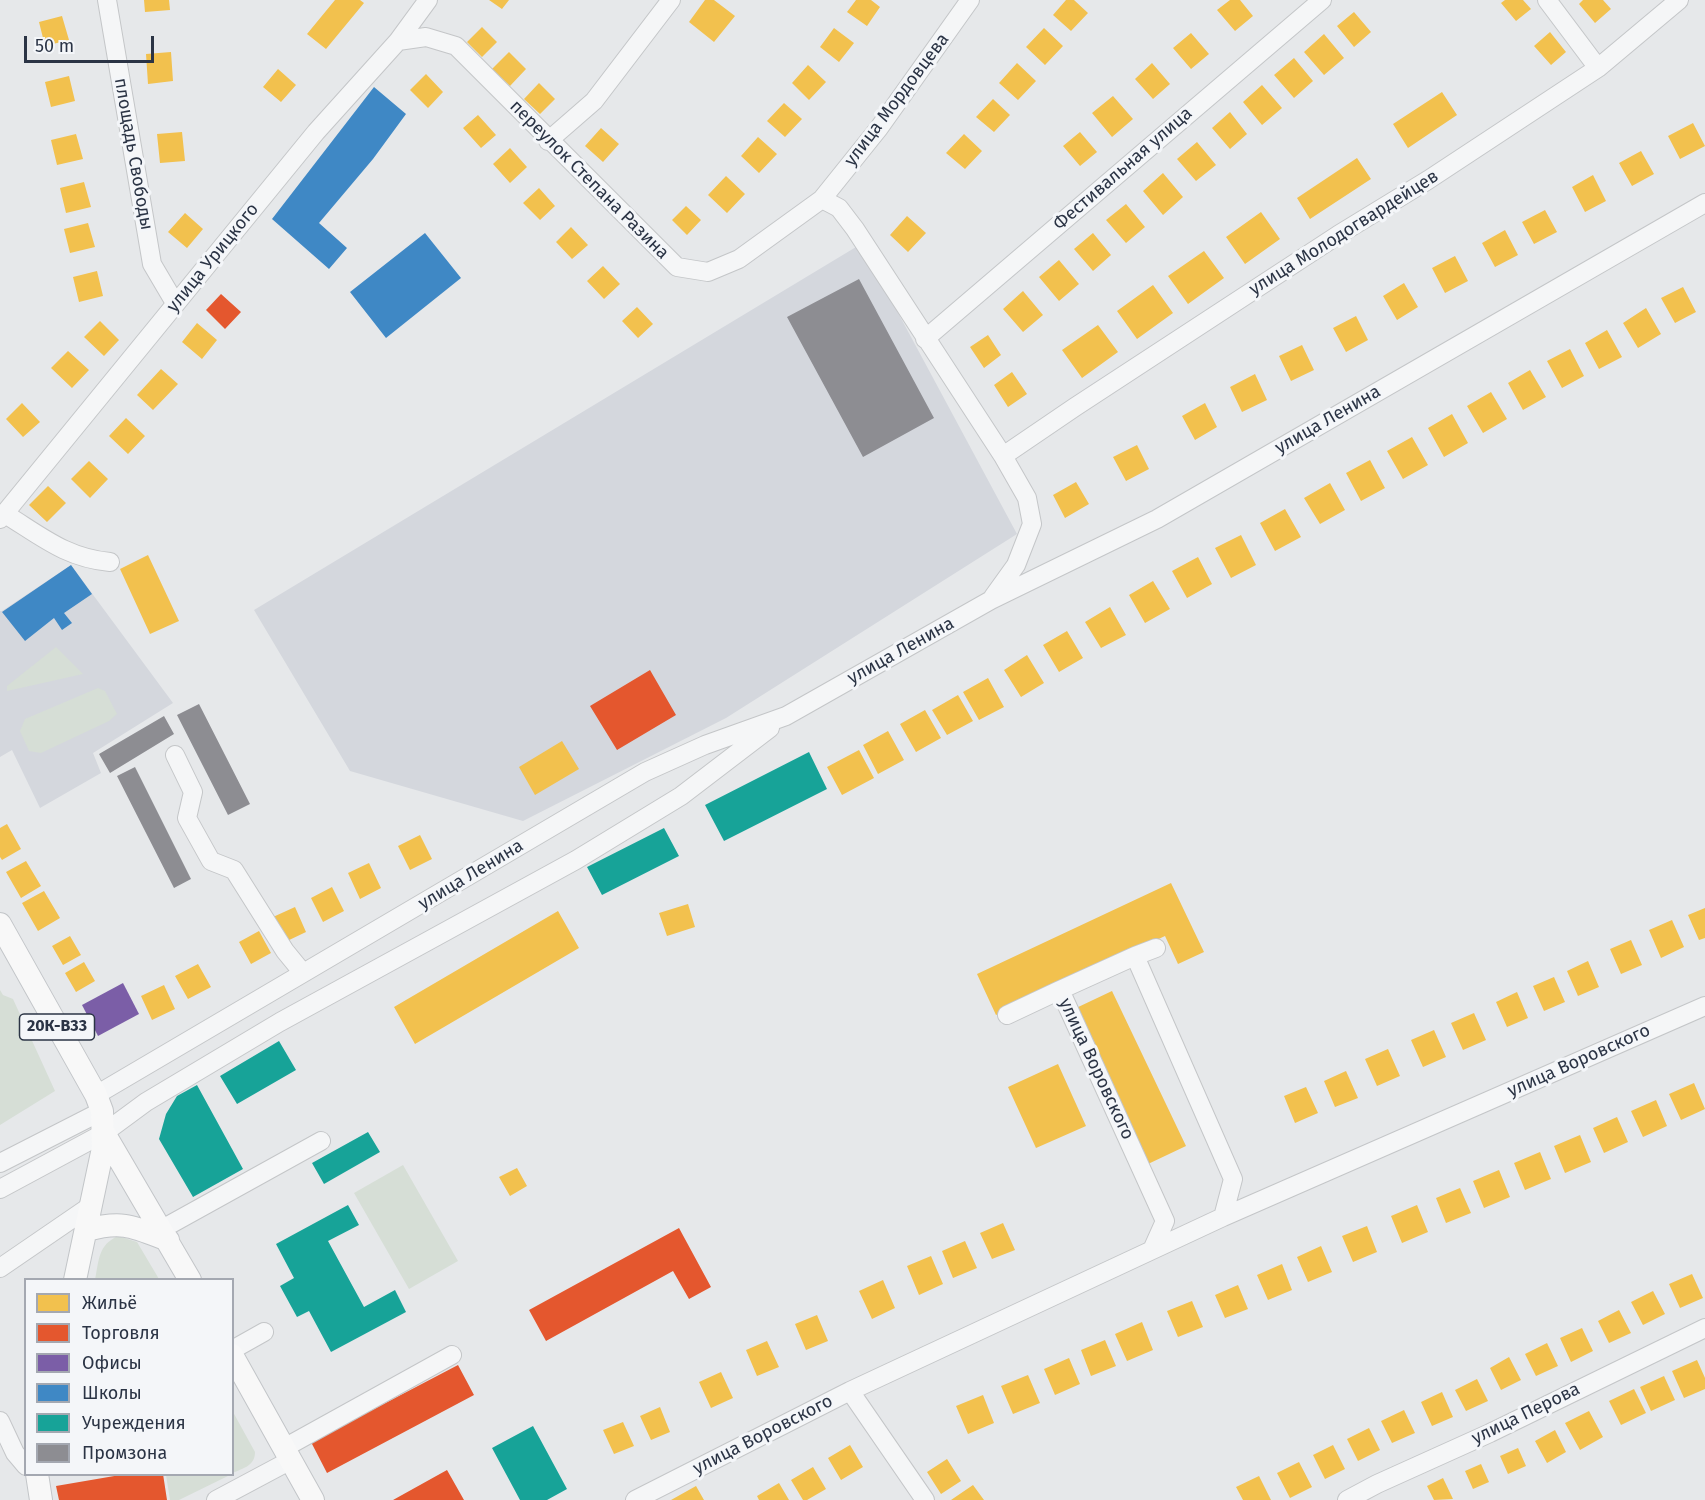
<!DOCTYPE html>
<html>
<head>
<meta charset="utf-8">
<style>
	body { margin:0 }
	#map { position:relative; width:1705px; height:1500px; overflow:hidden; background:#e6e8ea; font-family:"Fira Sans",sans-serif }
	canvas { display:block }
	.legend { position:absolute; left:24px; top:1278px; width:210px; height:198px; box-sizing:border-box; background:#f4f6f9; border:2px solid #a4a8b1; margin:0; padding:8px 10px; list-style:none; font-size:18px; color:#2b3445 }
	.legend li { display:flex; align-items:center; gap:12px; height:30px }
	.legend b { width:30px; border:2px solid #a4a8b1 }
	.scale { position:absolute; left:24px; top:36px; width:130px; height:27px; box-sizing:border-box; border:3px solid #2b3445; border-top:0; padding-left:8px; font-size:18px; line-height:21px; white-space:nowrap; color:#2b3445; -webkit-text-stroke:4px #f4f6f9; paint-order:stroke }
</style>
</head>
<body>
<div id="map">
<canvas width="1705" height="1500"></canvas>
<ul class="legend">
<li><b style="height:16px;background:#f2c14e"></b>Жильё</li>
<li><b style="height:16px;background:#e4572e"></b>Торговля</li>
<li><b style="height:16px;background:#7b5ea7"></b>Офисы</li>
<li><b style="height:16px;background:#3f88c5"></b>Школы</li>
<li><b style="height:16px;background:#17a398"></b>Учреждения</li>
<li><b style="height:16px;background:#8d8d92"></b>Промзона</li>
</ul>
<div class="scale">50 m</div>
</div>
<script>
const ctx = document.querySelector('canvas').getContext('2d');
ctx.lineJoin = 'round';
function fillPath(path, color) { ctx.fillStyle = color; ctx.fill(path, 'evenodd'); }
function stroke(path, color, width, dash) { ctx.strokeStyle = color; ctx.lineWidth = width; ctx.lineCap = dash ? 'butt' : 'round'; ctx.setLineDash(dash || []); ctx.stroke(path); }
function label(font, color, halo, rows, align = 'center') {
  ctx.font = font + ' "Fira Sans",sans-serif'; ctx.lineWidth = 6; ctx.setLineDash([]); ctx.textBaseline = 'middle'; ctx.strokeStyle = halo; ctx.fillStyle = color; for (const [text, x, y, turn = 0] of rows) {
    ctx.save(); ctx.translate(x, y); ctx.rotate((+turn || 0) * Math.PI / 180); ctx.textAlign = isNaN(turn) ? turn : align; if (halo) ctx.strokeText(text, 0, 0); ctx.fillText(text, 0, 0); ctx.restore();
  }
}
fillPath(new Path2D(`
	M861,244l156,290 -291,184 -203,103 -173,-50 -96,-161z
	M71,565l102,138 -80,50 8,20 -61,35 -28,-58 -12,7v-146h2z`), '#d4d7dd');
fillPath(new Path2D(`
	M56,647l27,27 -76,17v-5z
	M98,688l7,3 12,23 -8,7 -68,32 -12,-2 -9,-20 5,-12z
	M0,990l3,5 10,4 42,92 -55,34z
	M403,1165l55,96 -49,28 -55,-96z
	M118,1236l19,6 22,37 -64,1c4,-20 3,-35 23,-44z
	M233,1412l22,40c0,14 -12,16 -22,21z
	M166,1475v-1l64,1 -51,25h-9z`), '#d6ded6');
fillPath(new Path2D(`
	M144,0h25l1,10 -25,2z
	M335,0h25l4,3 -38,46 -19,-15z
	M489,0h20l-7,9z
	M705,0h9l21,16 -21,26 -25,-20z
	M856,0h15l9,7 -13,19 -20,-14z
	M1066,0h8l14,13 -17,18 -18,-16z
	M1230,0h10l13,16 -18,15 -18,-21z
	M1505,0h18l8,9 -15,12 -15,-18z
	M1583,0h20l8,9 -16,14 -16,-19z
	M1354,12l17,20 -17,15 -17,-21z
	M62,16l7,24 -24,6 -6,-24z
	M482,27l15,15 -15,15 -15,-15z
	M834,28l20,15 -15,19 -19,-15z
	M1044,28l19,18 -18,19 -19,-18z
	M1550,32l16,20 -15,13 -17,-19z
	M1191,33l18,21 -18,15 -18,-21z
	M1324,34l20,24 -20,17 -20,-23z
	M171,52l2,29 -25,3 -2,-30z
	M509,52l17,17 -16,17 -18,-17z
	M1294,58l19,23 -19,17 -20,-23z
	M1017,63l19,18 -18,19 -19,-17z
	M1152,63l18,21 -17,15 -18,-20z
	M808,65l18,17 -17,18 -17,-17z
	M278,69l18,16 -15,17 -18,-15z
	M426,74l17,18 -15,16 -18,-18z
	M69,76l6,25 -24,6 -6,-25z
	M539,83l16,16 -15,15 -16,-15z
	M1262,85l20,23 -20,17 -19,-23z
	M1442,92l15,23 -49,33 -15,-24z
	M1113,96l20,23 -21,18 -20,-24z
	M993,99l17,16 -16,17 -18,-15z
	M784,103l18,16 -17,18 -18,-16z
	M1230,112l17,22 -17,15 -18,-21z
	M478,115l18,20 -15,13 -18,-20z
	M1693,123l12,23 -25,13 -12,-23z
	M601,128l18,16 -16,18 -18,-16z
	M182,132l3,29 -25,2 -3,-29z
	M1080,132l17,20 -17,14 -17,-20z
	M76,134l7,25 -26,6 -6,-25z
	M964,134l18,17 -17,18 -19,-16z
	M758,137l19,17 -18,19 -18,-17z
	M1197,142l19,23 -20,16 -19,-22z
	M510,148l17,19 -17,16 -17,-19z
	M1641,151l13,23 -22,12 -13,-23z
	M1357,158l14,21 -61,40 -13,-21z
	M1163,173l20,24 -20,18 -20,-24z
	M1593,175l13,26 -21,11 -13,-25z
	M726,176l19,18 -18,19 -19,-18z
	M84,182l7,25 -25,6 -6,-25z
	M539,188l16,18 -15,14 -17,-17z
	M1126,204l19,23 -19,16 -20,-23z
	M686,206l15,14 -14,15 -15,-15z
	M1545,210l12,22 -23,12 -12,-22z
	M1261,212l19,27 -35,25 -19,-27z
	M185,213l18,16 -16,19 -19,-16z
	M907,216l19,17 -18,19 -18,-17z
	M88,223l7,24 -25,6 -6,-24z
	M571,227l17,18 -16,14 -16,-17z
	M1505,230l13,25 -23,12 -13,-24z
	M1093,233l18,22 -18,16 -19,-22z
	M1204,251l20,27 -36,26 -20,-28z
	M1455,256l13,25 -23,12 -13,-25z
	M1059,260l20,24 -20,17 -20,-24z
	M603,266l17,18 -16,15 -17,-18z
	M97,271l6,25 -24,6 -6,-25z
	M1404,283l14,24 -21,13 -14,-24z
	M1153,285l20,28 -36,26 -20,-28z
	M1683,287l13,25 -21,11 -14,-25z
	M1023,291l20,24 -20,17 -20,-23z
	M637,307l16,17 -15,14 -16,-17z
	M1646,308l15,26 -23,14 -15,-25z
	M1356,316l12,24 -22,12 -13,-24z
	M100,321l19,19 -15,16 -20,-19z
	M197,323l20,17 -15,19 -20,-17z
	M1098,325l20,27 -36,26 -20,-28z
	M1607,330l15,27 -23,12 -14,-26z
	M988,335l13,20 -17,13 -14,-21z
	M1302,345l12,25 -23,11 -12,-25z
	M1570,349l14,27 -22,12 -15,-27z
	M68,351l21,19 -17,18 -21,-20z
	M161,369l17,15 -25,26 -16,-15z
	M1530,370l16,27 -23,13 -15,-27z
	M1012,372l15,22 -19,13 -14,-22z
	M1255,374l12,26 -25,12 -12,-25z
	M1491,392l16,27 -24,14 -16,-27z
	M22,403l18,19 -17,15 -17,-18z
	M1205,403l12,24 -22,13 -13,-24z
	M1452,414l16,29 -24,14 -16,-29z
	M126,418l19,18 -17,18 -19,-18z
	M1412,437l16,28 -25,14 -16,-28z
	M1137,445l12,24 -23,12 -13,-24z
	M1370,460l15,28 -24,13 -15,-28z
	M89,461l19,18 -18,19 -19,-19z
	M1076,482l13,22 -24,14 -12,-23z
	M1330,483l15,27 -25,14 -16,-26z
	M48,486l18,17 -19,19 -18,-17z
	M1285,509l16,28 -26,14 -15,-28z
	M1241,535l15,30 -25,13 -16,-30z
	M148,555l31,66 -29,13 -30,-65z
	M1198,557l14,27 -25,14 -15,-27z
	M1153,581l17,28 -25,14 -16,-28z
	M1110,607l16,28 -25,13 -16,-26z
	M1067,631l16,27 -24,14 -16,-27z
	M1027,655l17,28 -23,14 -17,-27z
	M988,678l16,29 -25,13 -16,-28z
	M958,695l15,26 -26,14 -15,-25z
	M925,710l16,28 -25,14 -16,-28z
	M888,731l16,29 -26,14 -15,-29z
	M562,741l17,28 -44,26 -16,-28z
	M859,750l15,28 -32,17 -15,-28z
	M7,824l14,25 -19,11 -2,-3v-29z
	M420,835l12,24 -22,11 -12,-24z
	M26,861l15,25 -20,12 -15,-26z
	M369,863l12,25 -21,11 -12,-26z
	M1171,883l33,69 -26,12 -13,-28 -169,79 -19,-41z
	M332,887l12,24 -21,11 -12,-24z
	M44,891l16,27 -22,13 -16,-28z
	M688,904l7,23 -28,9 -8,-23z
	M295,907l11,25 -21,10 -12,-25z
	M1705,908v30l-6,2 -11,-25z
	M558,911l21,37 -164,96 -21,-37z
	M1672,920l12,27 -23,11 -12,-28z
	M259,931l12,22 -20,11 -12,-22z
	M70,936l11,19 -18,10 -11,-19z
	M1631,940l11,25 -21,9 -11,-25z
	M1588,961l11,26 -21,9 -11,-25z
	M84,962l11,19 -19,11 -11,-19z
	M198,964l13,23 -23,12 -13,-23z
	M1554,977l11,25 -21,9 -11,-25z
	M164,985l11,24 -23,11 -11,-24z
	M1112,991l74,155 -38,18 -74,-155z
	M1517,992l11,26 -21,9 -11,-25z
	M1474,1013l12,27 -23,10 -12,-27z
	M1434,1030l12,27 -23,10 -12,-27z
	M1388,1049l12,27 -23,10 -12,-27z
	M1058,1064l28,62 -50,22 -28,-61z
	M1346,1071l12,27 -23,9 -11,-26z
	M1694,1083l11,26 -24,11 -12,-26z
	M1306,1087l12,26 -23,10 -11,-27z
	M1656,1100l11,26 -24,11 -12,-26z
	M1617,1117l11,25 -24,11 -11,-25z
	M1580,1135l11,27 -26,11 -11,-27z
	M1540,1152l11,27 -26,11 -11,-27z
	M517,1168l10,18 -17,10 -11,-19z
	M1499,1170l11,27 -26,11 -11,-27z
	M1460,1188l11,25 -25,10 -10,-25z
	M1417,1205l11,27 -26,11 -11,-27z
	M1003,1223l12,27 -23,9 -12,-26z
	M1367,1226l10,26 -24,10 -11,-26z
	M965,1241l12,27 -24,10 -11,-27z
	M1321,1246l11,26 -24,10 -11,-25z
	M931,1256l12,28 -24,11 -12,-29z
	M1282,1264l10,26 -24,10 -11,-25z
	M1692,1274l11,24 -23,10 -11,-24z
	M883,1280l12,28 -23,11 -13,-28z
	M1238,1285l10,24 -23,9 -10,-23z
	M1653,1291l12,23 -22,11 -12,-23z
	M1192,1301l11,26 -25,10 -11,-26z
	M1619,1310l12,23 -22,10 -11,-22z
	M817,1315l11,26 -22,9 -11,-26z
	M1142,1322l11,28 -26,11 -12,-27z
	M1582,1328l11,23 -22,11 -11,-24z
	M1105,1340l11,26 -25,10 -10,-26z
	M767,1341l12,26 -22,9 -11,-26z
	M1547,1343l11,23 -22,10 -11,-22z
	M1509,1357l12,23 -20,10 -11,-22z
	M1069,1358l11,26 -25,11 -11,-26z
	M1697,1360l8,18v11l-21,9 -12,-27z
	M721,1372l12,26 -22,10 -12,-26z
	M1028,1375l12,28 -27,11 -12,-28z
	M1664,1376l11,24 -24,11 -11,-24z
	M1477,1379l11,22 -22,10 -11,-21z
	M1634,1389l12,24 -25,12 -12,-24z
	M1442,1392l11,25 -21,9 -11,-24z
	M983,1395l11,28 -26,11 -12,-28z
	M660,1407l10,25 -19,8 -11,-24z
	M1404,1410l11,23 -23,10 -11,-22z
	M1589,1411l14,26 -23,13 -15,-27z
	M623,1422l11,24 -20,8 -11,-24z
	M1369,1428l11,22 -22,11 -11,-22z
	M1555,1430l11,22 -19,11 -12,-22z
	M850,1445l13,22 -22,13 -13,-22z
	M1333,1445l12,24 -20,10 -12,-24z
	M1518,1448l8,18 -18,8 -8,-18z
	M947,1459l14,22 -20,13 -14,-22z
	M1299,1462l13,25 -22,11 -13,-25z
	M1481,1464l8,18 -16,7 -8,-18z
	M813,1467l13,22 -19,11h-4l-12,-20z
	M1259,1476l12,24h-28l-7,-13z
	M1443,1478l10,21 -19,1 -7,-14z
	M779,1483l10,17h-30l-2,-4z
	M973,1485l11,15h-33z
	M696,1486l8,14h-33z`), '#f2c14e');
fillPath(new Path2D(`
	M221,294l20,18 -16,17 -19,-19z
	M650,670l26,45 -59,35 -27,-44z
	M679,1228l32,59 -22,12 -16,-28 -127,70 -17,-31z
	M458,1365l16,30 -147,78 -16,-31z
	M447,1470l17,30h-71z
	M126,1474h37l4,26h-108l-3,-14z`), '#e4572e');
fillPath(new Path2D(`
	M123,983l16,31 -41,22 -16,-31z`), '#7b5ea7');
fillPath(new Path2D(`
	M374,87l32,27 -33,45 -54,64 28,25 -18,21 -57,-50z
	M425,233l36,45 -75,60 -36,-46z
	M71,565l21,29 -28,19 8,10 -10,7 -8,-12 -29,23 -23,-29z`), '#3f88c5');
fillPath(new Path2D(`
	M809,752l18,37 -103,52 -19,-36z
	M664,828l15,28 -77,39 -15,-28z
	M279,1041l17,29 -59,34 -17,-28z
	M197,1085l46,84 -50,28 -34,-58 7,-25 11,-18z
	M368,1132l12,20 -56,32 -12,-21z
	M348,1205l11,20 -31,16 36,66 31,-17 11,22 -75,40 -22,-41 -12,6 -17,-31 14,-8 -18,-34z
	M533,1426l34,63 -20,11h-27l-28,-52z`), '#17a398');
fillPath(new Path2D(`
	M859,279l75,139 -71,39 -76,-140z
	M199,704l51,100 -22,11 -51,-100z
	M164,716l10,18 -64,39 -11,-19z
	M135,767l56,112 -17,9 -57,-112z`), '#8d8d92');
const minor = new Path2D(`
	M107,0l45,264 23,39
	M1547,0l51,68
	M398,41l28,-4 30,9 221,221 31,5 31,-13 83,-60 57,-71 91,-128
	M548,141l46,-40 77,-101
	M822,199l17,9 16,21 148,227 24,42 5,26 -16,41 -23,32
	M925,339l397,-339
	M1003,456l72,-49 263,-172 90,-55 170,-112 81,-68
	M5,514c36,22 61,44 105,48
	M0,519l316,-387 82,-91 30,-41
	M175,755l18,37 -6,26 24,43 23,9 51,81 18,22
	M1135,956l21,-8
	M1007,1015l53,-25
	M96,1095l549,-323 60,-27 81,-29 205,-116 166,-81 548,-316
	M0,1163l102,-52
	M0,1189l104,-56 42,-31 134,-80 296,-162 105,-64 89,-68
	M162,1229l159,-88
	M1152,1250l13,-29 -105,-231 75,-34 98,223 -10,38
	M0,1268l92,-63
	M232,1350l32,-18
	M850,1391l75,109
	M0,1421l15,32 11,13
	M284,1448l168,-93
	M216,1500l75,-40
	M635,1500l215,-109 373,-174 482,-211
	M1347,1500l30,-16 113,-51 215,-105`);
const major = new Path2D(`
	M0,924l96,171 6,16 1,37 -28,132
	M104,1133l86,147
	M87,1230c36,-10 47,-3 81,10
	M232,1355l81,145
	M37,1474l4,26`);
stroke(minor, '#c4c6c8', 20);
stroke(major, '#c2c5c8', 24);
stroke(minor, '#f5f6f7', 18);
stroke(major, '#f8f8f8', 22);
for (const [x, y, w] of [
	[57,1027,75]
]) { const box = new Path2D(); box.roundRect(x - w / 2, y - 13, w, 26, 4.5); ctx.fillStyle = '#f4f6f9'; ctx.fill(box); stroke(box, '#2b3445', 1.5); }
label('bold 16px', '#2b3445', null, [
	["20К-В33",57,1027]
]);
label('18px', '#2b3445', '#f4f6f9', [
	["улица Мордовцева",897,100,-53],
	["площадь Свободы",133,154,80],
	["Фестивальная улица",1123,169,-41],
	["переулок Степана Разина",589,180,45],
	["улица Молодогвардейцев",1344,233,-32],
	["улица Урицкого",213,258,-51],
	["улица Ленина",1328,420,-30],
	["улица Ленина",901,651,-29],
	["улица Ленина",471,875,-31],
	["улица Воровского",1579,1061,-24],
	["улица Воровского",1096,1069,65],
	["улица Перова",1526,1414,-26],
	["улица Воровского",763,1435,-27]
]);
</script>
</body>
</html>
